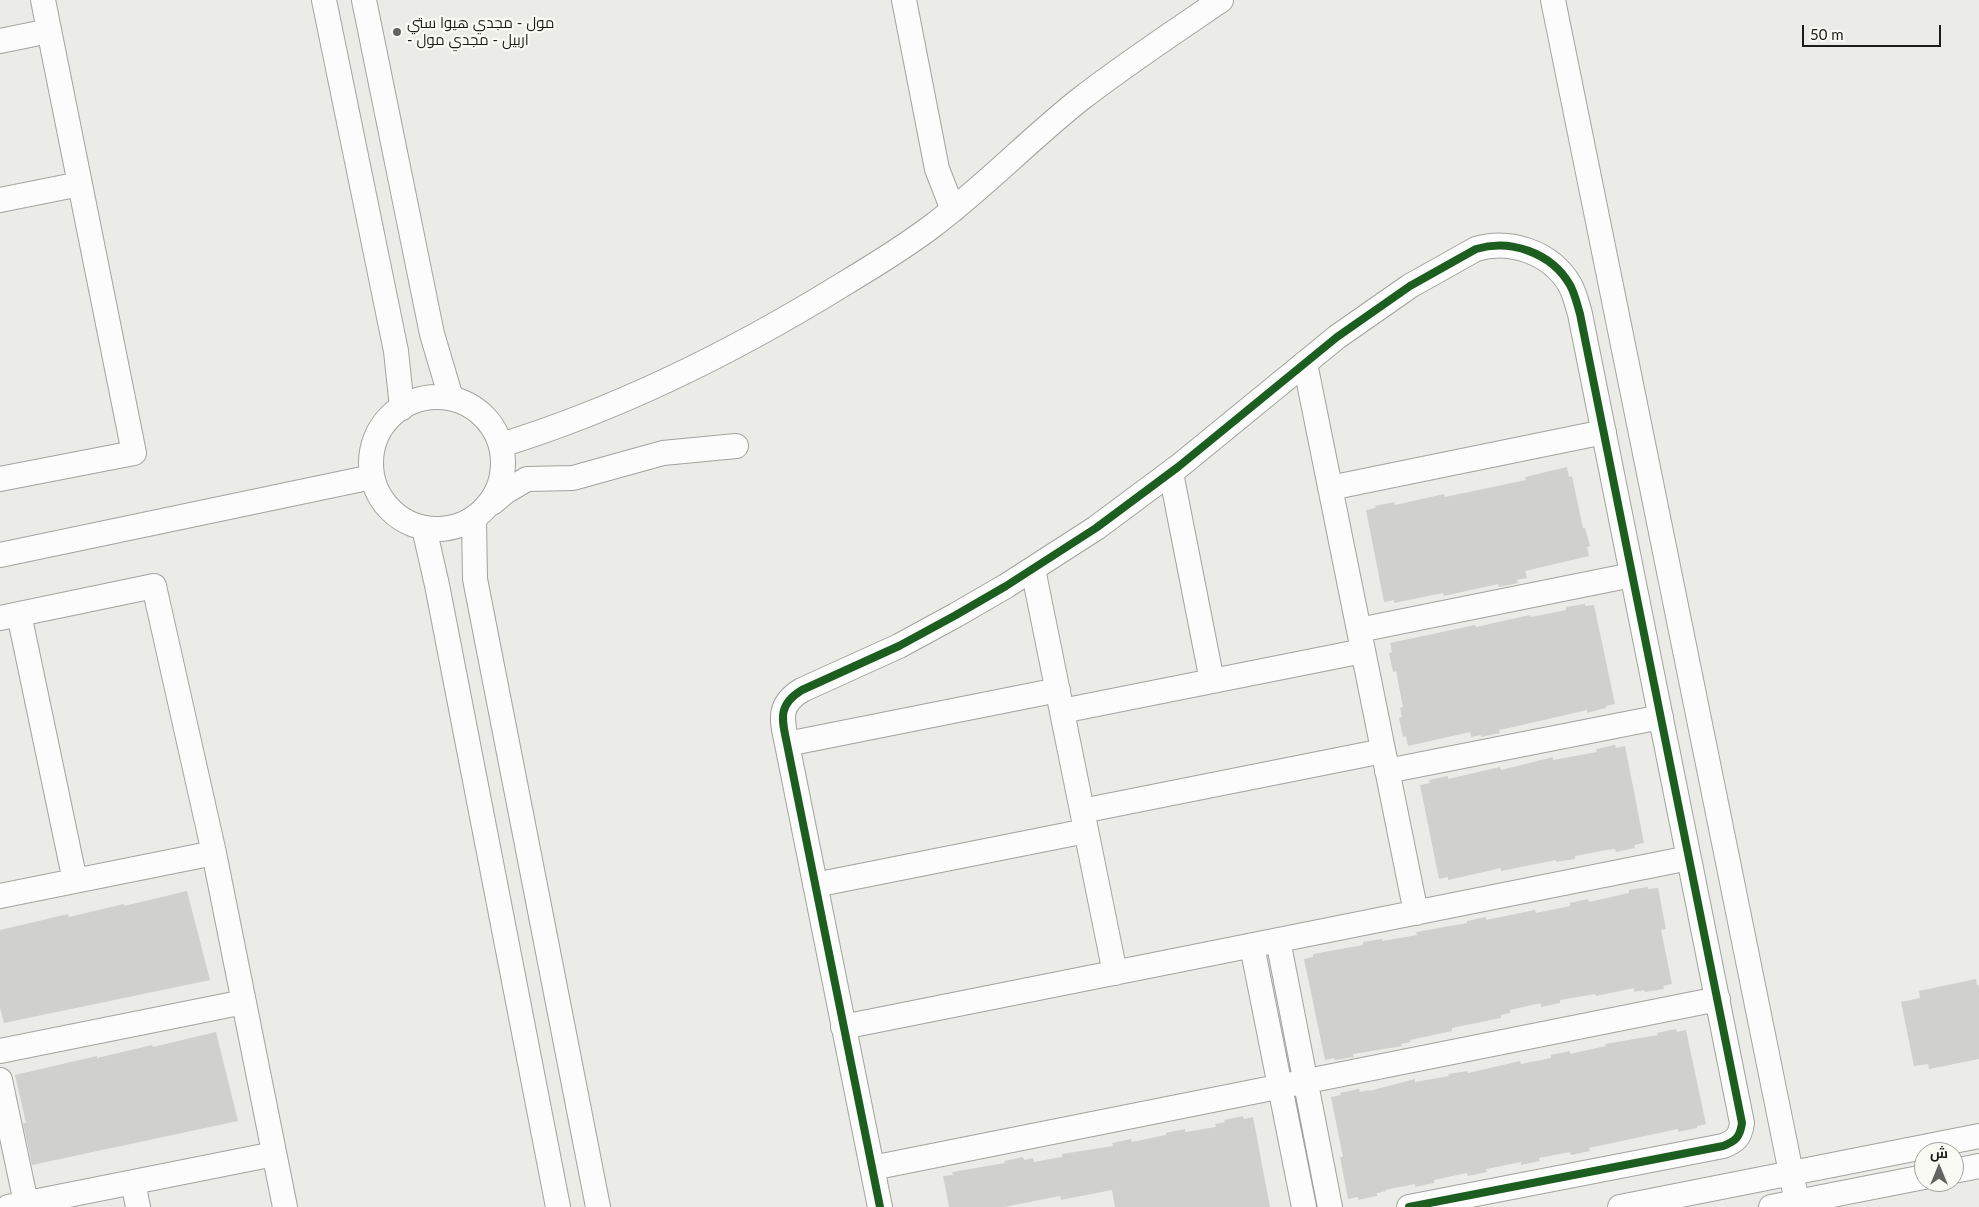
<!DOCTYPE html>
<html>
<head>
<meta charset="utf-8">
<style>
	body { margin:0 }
	#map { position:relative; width:1979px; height:1207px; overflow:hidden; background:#ebece8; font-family:Lato,Cairo,sans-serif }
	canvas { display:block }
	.north { position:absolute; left:1914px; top:1142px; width:50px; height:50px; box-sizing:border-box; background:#fafaf5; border:1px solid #a1a19e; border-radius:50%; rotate:0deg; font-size:14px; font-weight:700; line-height:20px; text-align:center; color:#1c1c1b }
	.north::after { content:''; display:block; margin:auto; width:18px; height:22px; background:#646563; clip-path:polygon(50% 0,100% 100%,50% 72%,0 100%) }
	.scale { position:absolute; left:1802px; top:25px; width:139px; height:22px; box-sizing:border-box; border:2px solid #1c1c1b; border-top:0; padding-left:6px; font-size:15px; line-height:18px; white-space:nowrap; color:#1c1c1b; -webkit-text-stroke:4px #fafaf5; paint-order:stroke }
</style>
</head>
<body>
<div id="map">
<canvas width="1979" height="1207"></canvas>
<div class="north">ش</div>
<div class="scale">50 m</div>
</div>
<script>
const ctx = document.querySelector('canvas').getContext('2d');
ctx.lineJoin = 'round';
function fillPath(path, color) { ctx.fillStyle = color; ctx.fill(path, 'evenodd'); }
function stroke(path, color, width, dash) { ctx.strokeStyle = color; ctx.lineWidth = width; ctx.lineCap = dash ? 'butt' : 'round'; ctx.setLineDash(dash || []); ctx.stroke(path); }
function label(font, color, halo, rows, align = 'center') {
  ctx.font = font + ' Lato,Cairo,sans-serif'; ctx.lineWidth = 4.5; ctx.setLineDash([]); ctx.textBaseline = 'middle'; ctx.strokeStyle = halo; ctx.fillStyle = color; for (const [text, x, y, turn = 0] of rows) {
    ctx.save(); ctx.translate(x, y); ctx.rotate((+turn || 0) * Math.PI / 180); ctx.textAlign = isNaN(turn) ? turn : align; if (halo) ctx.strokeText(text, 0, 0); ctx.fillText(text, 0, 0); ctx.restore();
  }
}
fillPath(new Path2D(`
	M1567,467l2,10 3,-1 11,52h2l5,18 -3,1 2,9 -64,15 2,7 -10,2 1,3 -19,4 -1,-3 -54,12 -1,-3 -49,10v-3l-10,2 -18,-92 10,-2 -1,-2 19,-4 1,3 49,-11 1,3 81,-17 -1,-3z
	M1585,604v2l9,-1 21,99 -9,2v2l-19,5v-3l-78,18 -10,2 1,3 -19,4v-2l-10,2 -1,-5 -62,14 -2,-10 -3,1 -4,-19 3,-1 -2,-9 3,-1 -7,-36 -3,1 -4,-19 3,-1 -2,-9 85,-18 1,2 54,-12 1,2 35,-7v-3z
	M1615,745l1,3 9,-2 19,97 -10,2 1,3 -19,4 -1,-3 -9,1 -31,6v3l-19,3v-2l-55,11v-3l-53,12v-3l-9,2 -19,-94 10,-2 -1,-3 19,-4v3l52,-12 1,3 52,-13v3l44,-8 -1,-3z
	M1648,887v2l10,-1 8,41 -5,1 11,54 -9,2 1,3 -19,3 -1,-2 -10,2v-4l-38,8 -1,-2 -35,6v3l-19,4v-4l-31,7v3l-9,2v3l-40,8 -9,2v3l-42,9 1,2 -10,2 1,2 -49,8 1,3 -19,3 -1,-2 -9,2 -21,-101 9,-2v-3l50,-9v-3l19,-3v2l35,-6 -1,-3 51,-9v-2l19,-4v3l49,-10 1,3 34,-7v-3l18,-4 1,3 31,-7 9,-2v-3z
	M187,891l23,89 -206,43 -4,-15v-78l68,-16 1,3 55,-13v2z
	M1976,979l1,7 2,-1v74l-50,10 -1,-5 -14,2 -13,-64 19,-4 -1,-7z
	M1676,1029l1,3 9,-2 11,52 9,42 -9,2v2l-19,4v-3l-89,19 1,3 -19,4 -1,-3 -31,6 1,3 -19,4v-3l-35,7 1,3 -19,4 -1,-3 -33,7v3l-19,4v-3l-30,6 1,1 -9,2v3l-19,4v-3l-10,2 -8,-42h3l-12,-60 10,-2 -1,-2 19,-4 1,3 9,-2v1l46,-12v3l34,-6 -1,-2 19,-3 1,2 52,-12 1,3 30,-6v-3l19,-4v3l36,-8 -1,-2 53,-9 -1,-2z
	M216,1032l22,89 -206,44 -9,-42h3l-11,-48 82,-19v2l55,-13 1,2z
	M1243,1116l1,3 9,-2 17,90h-155l-3,-17 -51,10 -1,-4 -56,11h-55l-6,-31 10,-1 -1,-3 53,-9 -1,-2 19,-4 1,3 9,-2 1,4 28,-5v-3l51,-8 -1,-3 19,-4 1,3 34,-7v-2l19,-4v3l31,-5 -1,-3 10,-2 -1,-2z`), '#d0d0ce');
const minor = new Path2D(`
	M324,0l72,351 6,57
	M364,0l68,334 19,64
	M904,0l33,169 16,41
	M1553,0l244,1202
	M0,41l49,-10
	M0,200l80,-16
	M1305,363l111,550
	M371 463a66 66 0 1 1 132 0a66 66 0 1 1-132 0Z
	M501,445c120,-37 234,-94 341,-160 30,-18 61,-37 89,-58 52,-39 97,-86 147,-126 46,-36 95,-68 143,-101
	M1171,473l41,208
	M0,479l134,-26 -91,-453
	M1330,488l274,-56
	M492,503l13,-11 22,-13 46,-1 90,-25 73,-7
	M474,519l1,60 123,628
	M424,528l13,57 121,622
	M0,555l372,-78
	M1033,569l82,404
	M19,614l56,267
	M0,618l154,-32 60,267 71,354
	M1359,630l273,-55
	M1062,711l301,-60
	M787,744l271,-54
	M1387,771l274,-54
	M1082,811l301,-60
	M815,885l271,-54
	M0,896l214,-43
	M1278,940l52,267
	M1252,946l52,261
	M843,1027l846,-169
	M0,1051l244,-49
	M0,1080l26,123
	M872,1168l846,-169
	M1954,1171l25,-5
	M133,1182l5,25
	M8,1207l266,-53
	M880,1207l-93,-463c-5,-24 -10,-39 15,-54l97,-44 57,-31 50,-29 90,-58 82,-61 159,-130 73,-51 66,-37c34,-10 75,3 94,36 5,9 7,19 10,29l162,809c-2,14 -6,18 -19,23l-314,61
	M1620,1207l359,-71
	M1771,1207l153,-30`);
stroke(minor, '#a2a3a0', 26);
stroke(minor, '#fcfcfc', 24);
stroke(new Path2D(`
	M880,1207l-93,-463c-5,-24 -10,-39 15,-54l97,-44 57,-31 50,-29 90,-58 82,-61 159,-130 73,-51 66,-37c34,-10 75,3 94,36 5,9 7,19 10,29l162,809c-2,14 -6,18 -19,23l-314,61`), '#1b5e20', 8);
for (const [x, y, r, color] of [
	[397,32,5,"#646563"]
]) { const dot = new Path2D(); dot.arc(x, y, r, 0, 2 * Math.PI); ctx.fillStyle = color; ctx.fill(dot); stroke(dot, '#fafaf5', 2); }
label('15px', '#1c1c1b', '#fafaf5', [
	["مول - مجدي هيوا ستي",407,23],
	["- اربيل - مجدي مول",407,40]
], 'left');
</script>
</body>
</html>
